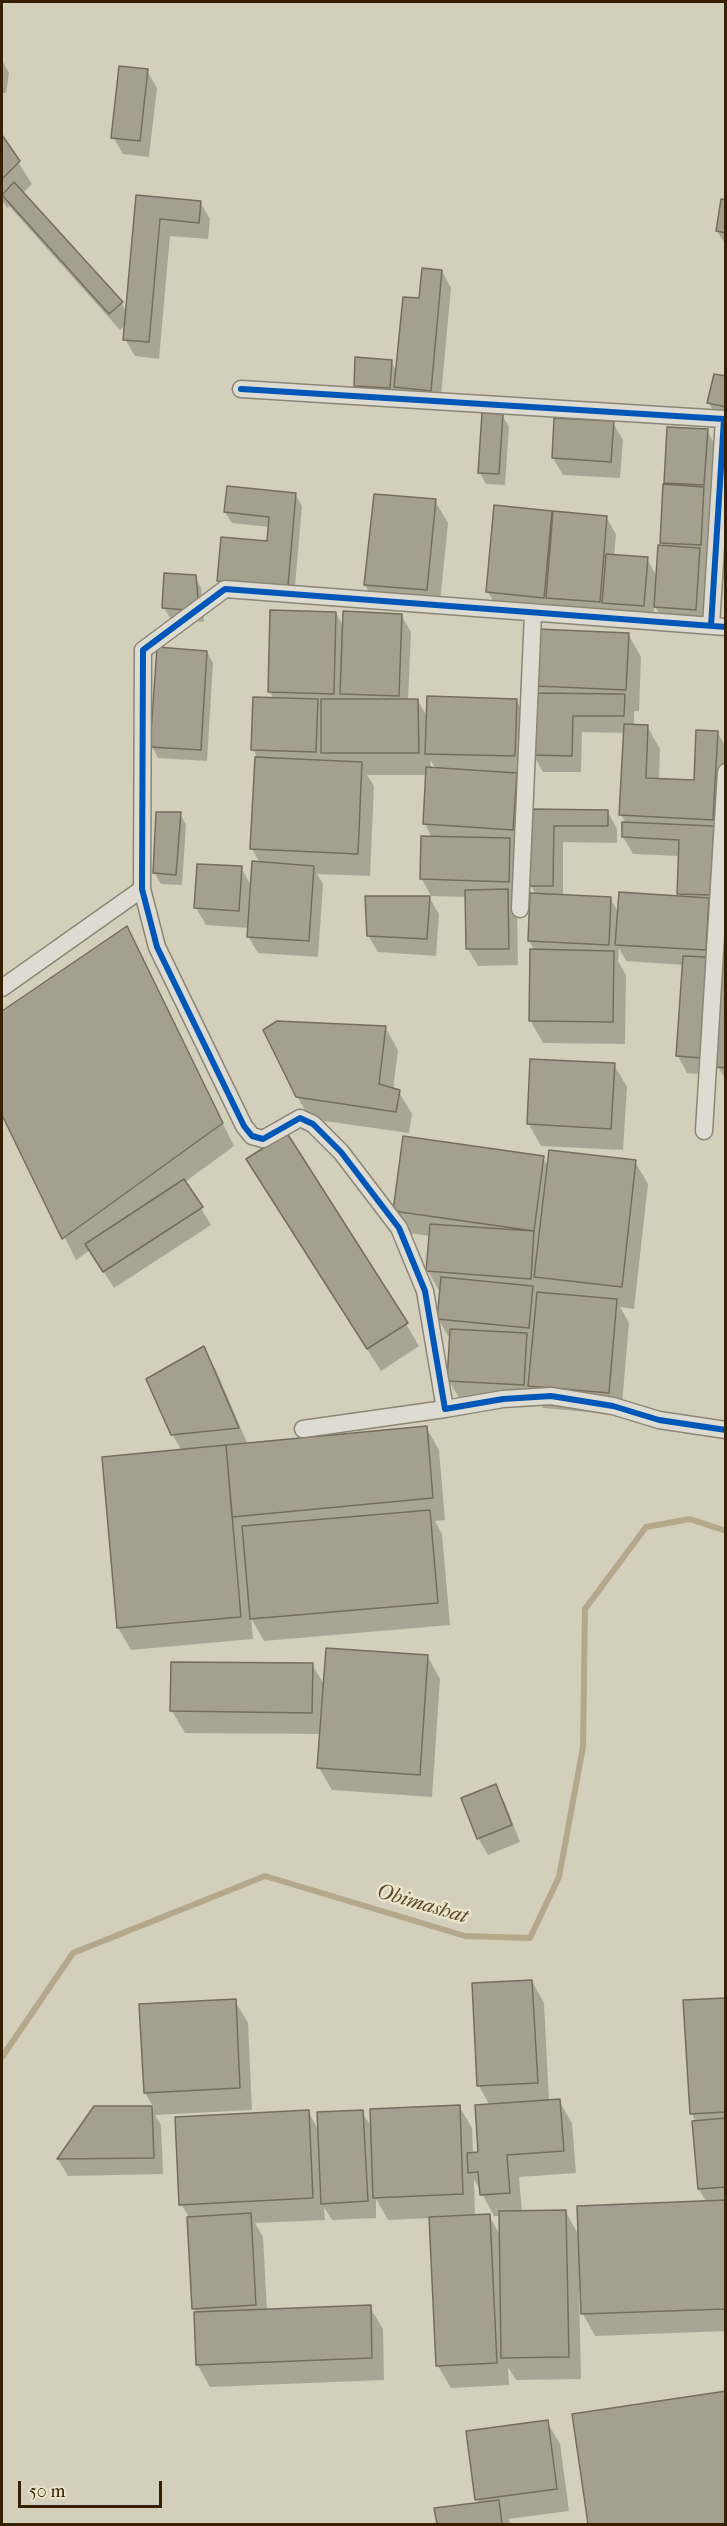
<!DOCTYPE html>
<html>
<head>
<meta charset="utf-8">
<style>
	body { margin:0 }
	#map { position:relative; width:727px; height:2526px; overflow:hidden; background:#d4cfba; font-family:"IM FELL French Canon",serif }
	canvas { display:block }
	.frame { position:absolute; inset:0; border:3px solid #362002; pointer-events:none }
	.scale { position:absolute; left:18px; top:2481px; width:144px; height:27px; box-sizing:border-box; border:3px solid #362002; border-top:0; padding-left:8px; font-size:18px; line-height:21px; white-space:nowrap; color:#362002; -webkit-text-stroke:4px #eae4cc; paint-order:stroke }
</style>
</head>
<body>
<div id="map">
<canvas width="727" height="2526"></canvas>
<div class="frame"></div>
<div class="scale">50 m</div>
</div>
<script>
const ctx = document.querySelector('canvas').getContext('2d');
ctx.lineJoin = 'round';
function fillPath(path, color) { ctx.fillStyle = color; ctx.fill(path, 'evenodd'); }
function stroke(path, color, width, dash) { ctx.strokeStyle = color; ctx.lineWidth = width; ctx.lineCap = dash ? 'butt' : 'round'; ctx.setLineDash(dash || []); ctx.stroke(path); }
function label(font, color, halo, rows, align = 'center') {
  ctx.font = font + ' "IM FELL French Canon",serif'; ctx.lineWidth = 5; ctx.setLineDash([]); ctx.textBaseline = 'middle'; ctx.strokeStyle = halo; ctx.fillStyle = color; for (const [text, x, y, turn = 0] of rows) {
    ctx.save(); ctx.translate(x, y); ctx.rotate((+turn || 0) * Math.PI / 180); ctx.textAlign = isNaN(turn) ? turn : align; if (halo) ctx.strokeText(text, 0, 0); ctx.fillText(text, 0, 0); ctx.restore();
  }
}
fillPath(new Path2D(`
	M2,60l7,13 -3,20h-4z
	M147,71l10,17 -8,69 -26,-3 -10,-17z
	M2,137l30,47 -9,9 98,109 6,11 11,-117 62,6 10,17 -2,20 -38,-3 -11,123 -24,-3 -10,-17 1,-15 -6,6 -111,-124 -2,2 -5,-8z
	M726,201v44l-9,-14z
	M442,271l9,17 -11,119 -34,-3 -9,-15 -1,10 -34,-2 -7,-11 36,-25 6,11 23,-72z
	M726,378v44l-8,-2 -9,-17z
	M502,415l7,12 -4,58 -19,-1 -6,-11z
	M613,423l10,17 -3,38 -57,-3 -10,-17z
	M707,431l10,17 -7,114h-4l3,4 -4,61 -40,-3 -11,-19 -1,18 -152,-9 -13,-22 63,-80 3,6 52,-1 10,17 -2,22 33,3 10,18 7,-30 -3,-5 7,-56 -3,-4z
	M295,494l7,12 -8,91 -69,-5 -6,-11 50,-38 1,-16 -38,-4 -7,-11z
	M435,501l13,22 -9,89 -61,-5 -13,-22z
	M195,576l6,12 3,34 -33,-3 -7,-11z
	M336,613l8,15 57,-13 10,17 -3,69h10l10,17 88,-18 13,22 -11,176h-6l5,10 1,57 -40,1 -10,-17 -1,-52 -36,-1 -9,-17 10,-41 -7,-14 3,-49h-61l7,11 -4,90 -53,-2 6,10 -5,73 -60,-4 -10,-17 1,-8 -43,-3 -10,-17 2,-43 43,3 11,19 8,-24 -8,-14 6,-90 -5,-10 21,-50 -4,-7zM430,760l6,9h-5z
	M628,634l13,23 -2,54h-5v15h13l13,23 -1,31 36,2 22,-50 9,15v95l-16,233 -23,-2 -9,-17 6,-91 -58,-4 -7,-13 -1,13 8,14 -1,69 -82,-1 -13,-23 5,-69 -6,-10 2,-46h5l-5,-9 1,-76 76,2 9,17v14l-54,-1v54l47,2 9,15 62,-15 -2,-5 1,-37 -47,-2 -10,-17 3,-14 -5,-8 4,-82 -43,-1 -1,40h-38l-10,-18 8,-60 -5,-8z
	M207,652l6,11 -6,98 -49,-3 -6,-12z
	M180,814l6,11 -4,60 -21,-1 -7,-12z
	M429,897l10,17 -3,42 -58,-4 -10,-17z
	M126,928l108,218 -49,36 26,43 -97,63 -24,-38 -14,10 -74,-148v-99z
	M726,939v141l-8,-13z
	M385,1027l13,23 -5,40 6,2 13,22 -3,19 -99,-14 -13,-23z
	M614,1065l13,22 -4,63 -82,-4 -13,-23z
	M543,1158l5,8 87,-4 13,22 -14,125 -14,-2 9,16 -8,92 -78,-7 -9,-16 -1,10 -74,-4 -10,-17 2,-45h-3l-10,-17 3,-25 -13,-23 2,-35 -23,-3 -13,-22z
	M261,1182l145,142 13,22 -38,25z
	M203,1348l13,22 32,75 178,-18 13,23 6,70 -10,1 7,13 8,91 -186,16 -13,-23 2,21 -122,11 -13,-22 64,-177 -10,-17z
	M428,1657l12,22 -8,118 -100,-7 -13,-22 2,-34 -136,-1 -13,-22 140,-47 13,22z
	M495,1786l10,17 15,39 -32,13 -10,-17z
	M532,1981l12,22 5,98h10l13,22 4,50 -57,4 3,35 43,-1 15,26 127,-34 -8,-14 -3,-67 -4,-8 34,-115v332l-131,5 -12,-22 -1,-24h-3l2,89 -65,1 -8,-13 1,18 -58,3 -13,-22 -8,-148 -42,2 -12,-21v19l-44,2 -8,-13 1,13 -70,3 8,14 4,74 103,-4 13,22 1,51 -174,7 -13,-23v-51l-3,-5 -5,-91 -8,-13 127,-93 11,20 43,-19 10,16 87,-22 13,22 1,26 6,-1 11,-47 -11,-20 -6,-102zM474,2179l20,37h6l1,20 -12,-20h-14z
	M235,2001l13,22 4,87 -97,5 6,10 2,49 -95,2 -10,-17 37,-52 59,1 -9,-15z
	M726,2393v131h-137l-16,-109z
	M547,2422l13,22 9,67 -61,8 3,5h-73l-2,-15 43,-5 -2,-5z`), '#0003');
stroke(new Path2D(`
	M2,2057l71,-104 192,-77 200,60 65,2 29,-61 24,-130 2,-138 61,-82 44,-8 36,12`), '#b4a88a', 6);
const building = new Path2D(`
	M119,66l29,3 -8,72 -29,-3z
	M2,135l18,26 -18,18z
	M14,182l109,120 -14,12 -107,-119z
	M136,195l65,6 -2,22 -39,-4 -11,123 -26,-2z
	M721,199l5,1v33l-10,-2z
	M422,268l20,2 -11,121 -37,-4 9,-90 16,1z
	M355,357l37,3 -2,28 -36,-2z
	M714,374l12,2v31l-19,-4z
	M482,413l21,1 -4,60 -21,-1z
	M554,418l60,3 -3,41 -59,-4z
	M667,427l41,2 -4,56 -40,-2z
	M663,484l41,3 -3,58 -41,-2z
	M227,486l69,7 -8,93 -71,-5 4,-44 46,4 2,-24 -45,-5z
	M374,494l62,5 -9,91 -63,-5z
	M494,505l58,6 -8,87 -58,-6z
	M553,511l54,5 -7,86 -54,-4z
	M658,545l42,3 -4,62 -42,-3z
	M606,554l42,3 -4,49 -42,-3z
	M164,573l32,2 3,36 -37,-3z
	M270,610l66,2 -2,82 -66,-2z
	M343,611l59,3 -3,82 -59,-2z
	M537,629l92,4 -3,57 -91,-4z
	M157,647l50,4 -6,99 -51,-3z
	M533,693l92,1 -1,22h-51l-1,40 -40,-1z
	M427,696l90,3 -2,57 -90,-2z
	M253,697l65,2 -2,53 -65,-2z
	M321,699h97l1,54h-98z
	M624,724l24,1 -2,53 48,2 2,-50 22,1 -5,89 -94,-5z
	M255,757l107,5 -4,92 -108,-5z
	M426,767l91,6 -4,57 -90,-6z
	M530,809l78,1v16h-54l-1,60h-24z
	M156,812h25l-5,63 -23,-2z
	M622,822l92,4 -3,69 -34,-1 2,-54 -57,-3z
	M421,836l89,2 -1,44 -89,-3z
	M252,861l62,5 -5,75 -62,-4z
	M197,864l45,2 -3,45 -45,-3z
	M508,889l1,60h-43l-1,-59z
	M619,892l90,6 -3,52 -91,-5z
	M530,893l81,4 -2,48 -81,-4z
	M365,896h65l-3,43 -60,-3z
	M127,926l96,197 -161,116 -60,-124v-104z
	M724,933h2v135l-10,-1z
	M530,949l84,2 -1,71 -84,-1z
	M683,956l25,1 -7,101 -25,-2z
	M277,1021l109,5 -7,58 21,6 -4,22 -100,-15 -33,-67z
	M530,1059l85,4 -4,66 -84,-5z
	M287,1133l121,190 -41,26 -121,-190z
	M403,1136l141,20 -10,75 -141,-20z
	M549,1150l87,10 -14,127 -88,-10z
	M184,1179l19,28 -100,65 -18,-28z
	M430,1224l104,7 -3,48 -105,-8z
	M441,1277l92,9 -4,42 -92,-9z
	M537,1292l80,7 -8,94 -81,-7z
	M450,1329l77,4 -3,52 -77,-4z
	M204,1346l35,82 -68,7 -25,-56z
	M427,1426l6,72 -201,19 -6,-72z
	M226,1445l15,172 -124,11 -15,-171z
	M430,1510l8,93 -188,16 -8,-93z
	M326,1648l102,7 -8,120 -103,-7z
	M171,1662l142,1 -1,50 -142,-2z
	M496,1784l16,41 -35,14 -16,-41z
	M532,1980l6,103 -61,3 -5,-103z
	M726,1998v114l-36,2 -7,-114z
	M236,1999l4,89 -96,5 -5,-89z
	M560,2099l4,52 -57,4 3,38 -30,2 -2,-23 -10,1 -1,-20 11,-1 -3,-47z
	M460,2105l3,89 -90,4 -3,-89z
	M94,2106h58l2,52 -97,1z
	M309,2110l4,88 -134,7 -4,-88z
	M363,2110l5,91 -47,3 -4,-92z
	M726,2118v69l-28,2 -6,-68z
	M726,2200v109l-145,5 -4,-108z
	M566,2210l3,147 -68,1 -2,-147z
	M251,2213l5,92 -64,4 -5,-92z
	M490,2214l7,149 -61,3 -7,-149z
	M371,2305l1,53 -176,7 -2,-53z
	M726,2391v133h-138l-16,-110z
	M548,2420l9,69 -82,11 -9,-69z
	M499,2500l3,24h-65l-3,-16z`);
fillPath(building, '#a59f8f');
stroke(building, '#746d5e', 1.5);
const street = new Path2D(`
	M241,389l483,30 -13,207
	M726,627l-501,-38 -82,61 -1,239 15,58 87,179 8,10 11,3 37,-21 13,6 28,28 58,76 26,63 20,118 58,-10 48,-3 62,10 46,14 67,10
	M520,909l13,-296
	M2,988l140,-99
	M704,1131l22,-359
	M303,1429l142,-20`);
stroke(street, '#8b8576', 19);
stroke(street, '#dedcd2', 16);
stroke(new Path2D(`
	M241,389l483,30 -13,207
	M726,627l-501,-38 -82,61 -1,239 15,58 87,179 8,10 11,3 37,-21 13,6 28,28 58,76 26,63 20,118 58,-10 48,-3 62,10 46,14 67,10`), '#0057b8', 6);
label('italic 21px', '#5d4a2a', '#eae4cc', [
	["Obimashat",422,1905,16]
]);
</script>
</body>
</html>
